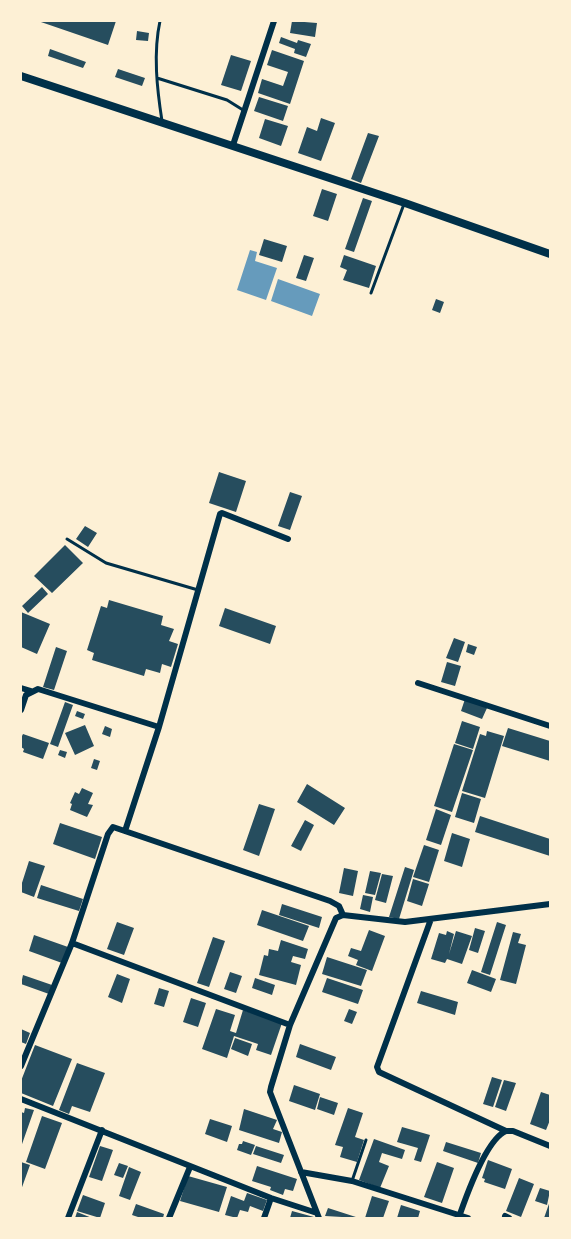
<!DOCTYPE html>
<html>
<head>
<meta charset="utf-8">
<style>
	body { margin:0 }
	#map { position:relative; width:571px; height:1239px; overflow:hidden; background:#fdf0d5; font-family:"Work Sans",sans-serif }
	canvas { display:block }
	.frame { position:absolute; inset:0; border:22px solid #fdf0d5; pointer-events:none }
</style>
</head>
<body>
<div id="map">
<canvas width="571" height="1239"></canvas>
<div class="frame"></div>
</div>
<script>
const ctx = document.querySelector('canvas').getContext('2d');
ctx.lineJoin = 'round';
function fillPath(path, color) { ctx.fillStyle = color; ctx.fill(path, 'evenodd'); }
function stroke(path, color, width, dash) { ctx.strokeStyle = color; ctx.lineWidth = width; ctx.lineCap = dash ? 'butt' : 'round'; ctx.setLineDash(dash || []); ctx.stroke(path); }
fillPath(new Path2D(`
	M250,250l7,2 -2,9 22,7 -11,32 -29,-10z
	M278,279l42,15 -8,22 -41,-15z`), '#669bbc');
fillPath(new Path2D(`
	M38,21h78l-8,24z
	M292,21l25,2 -2,14 -25,-4z
	M137,31l12,2 -1,8 -12,-1z
	M281,37l16,6 1,-3 13,4 -5,13 -12,-4 1,-4 -16,-6z
	M50,49l36,13 -3,6 -35,-12z
	M272,50l32,11 -14,43 -32,-11 4,-14 21,7 5,-14 -21,-7z
	M231,55l20,6 -10,30 -20,-6z
	M118,69l27,9 -3,8 -27,-9z
	M259,97l29,9 -5,15 -29,-10z
	M321,118l14,5 -14,38 -23,-8 9,-26 10,4z
	M265,119l23,7 -7,20 -22,-8z
	M368,133l11,3 -18,47 -10,-4z
	M322,189l15,5 -9,27 -15,-5z
	M363,198l9,3 -18,51 -9,-3z
	M264,239l23,7 -5,16 -23,-7z
	M304,255l10,3 -8,23 -10,-3z
	M344,255l32,11 -7,22 -26,-8 4,-10 -7,-3z
	M436,299l8,3 -4,11 -8,-3z
	M219,472l27,9 -10,31 -27,-9z
	M290,492l12,4 -12,34 -12,-4z
	M85,526l12,7 -9,14 -12,-8z
	M65,545l18,18 -31,30 -18,-17z
	M42,587l6,7 -20,19 -6,-7z
	M109,600l54,16 -2,9 13,4 -5,12 9,3 -7,23 -9,-3 -2,9 -14,-4 -2,7 -52,-16 2,-7 -7,-3 14,-44 6,2z
	M225,608l51,18 -6,18 -51,-18z
	M21,612l29,12 -13,30 -16,-7z
	M454,638l11,4 -7,20 -12,-4z
	M468,644l9,3 -3,8 -8,-3z
	M56,647l11,4 -13,39 -11,-3z
	M447,662l14,4 -6,20 -14,-4z
	M465,699l22,9 -5,11 -21,-8z
	M65,702l8,3 -15,42 -8,-3z
	M77,711l8,3 -2,5 -8,-3z
	M462,721l18,6 -7,22 -18,-6z
	M85,725l9,21 -19,9 -10,-22z
	M105,726l7,3 -2,8 -8,-3z
	M508,728l42,13v20l-48,-15z
	M487,731l17,5 -19,62 -23,-7 18,-57 6,2z
	M23,734l26,9 -6,16 -20,-7 1,-3 -3,-2v-9z
	M454,744l19,6 -21,62 -18,-6z
	M60,750l7,2 -2,6 -7,-3z
	M94,759l6,2 -3,9 -6,-2z
	M307,784l38,24 -11,17 -37,-23z
	M82,788l11,5 -5,11 5,1 -6,12 -17,-7 2,-6 -2,-1 5,-11 4,2z
	M462,793l19,6 -7,24 -19,-6z
	M259,804l16,5 -16,47 -16,-6z
	M436,809l15,6 -10,30 -15,-5z
	M480,816l70,23v17l-75,-24z
	M305,820l9,5 -13,26 -10,-5z
	M60,823l42,14 -7,22 -42,-15z
	M452,833l18,6 -8,28 -18,-6z
	M424,845l15,5 -10,32 -16,-5z
	M29,861l16,5 -11,31 -13,-5v-6z
	M405,867l9,3 -15,49 -10,-2z
	M344,868l14,3 -5,25 -14,-3z
	M370,871l11,2 -6,22 -10,-2z
	M382,874l11,2 -7,27 -11,-3z
	M413,879l16,5 -7,22 -15,-5z
	M41,885l42,14 -4,12 -42,-13z
	M363,895l10,2 -3,15 -10,-3z
	M282,904l40,13 -3,11 -40,-13z
	M262,910l47,16 -6,15 -46,-16z
	M117,922l17,6 -10,27 -17,-6z
	M497,922l9,3 -16,50 -9,-3z
	M475,928l10,3 -7,22 -9,-3z
	M369,930l16,6 -13,35 -16,-6 2,-5 -10,-4 3,-8 10,3z
	M447,931l7,3 -5,20 7,-23 16,5 -10,28 -15,-5 -2,4 -14,-4 8,-26 7,2z
	M513,932l8,2 -3,9 8,2 -10,39 -16,-4z
	M34,935l34,12 -6,16 -33,-12z
	M213,937l12,4 -16,46 -12,-4z
	M281,940l27,9 -3,10 -12,-3 -2,6 10,3 -5,20 -37,-10 5,-20 4,1 1,-7 9,2z
	M327,957l40,13 -6,16 -39,-12z
	M472,970l24,9 -5,13 -24,-9z
	M230,972l12,4 -6,17 -12,-4z
	M117,974l13,5 -8,24 -14,-6z
	M23,975l29,10 -3,9 -28,-10z
	M255,978l20,7 -3,10 -20,-7z
	M327,978l36,12 -5,14 -36,-12z
	M159,988l10,3 -5,16 -10,-3z
	M421,991l37,11 -3,13 -38,-12z
	M191,998l15,5 -8,24 -15,-5z
	M216,1009l19,6 -5,16 6,2 7,-23 39,13 -11,32 -15,-5 2,-6 -24,-8 -7,22 -25,-9z
	M349,1009l8,3 -5,12 -8,-3z
	M21,1029l9,4 -4,11 -5,-2z
	M235,1038l17,6 -4,12 -17,-7z
	M300,1044l36,13 -5,13 -35,-13z
	M35,1045l37,14 -19,47 -32,-13v-12z
	M77,1063l28,10 -15,39 -18,-6 -3,8 -10,-4z
	M492,1077l10,3 -9,27 -10,-3z
	M504,1080l12,3 -10,28 -11,-4z
	M294,1085l26,9 -5,16 -26,-9z
	M541,1092l9,3v25l-4,10 -16,-6z
	M320,1097l18,6 -4,12 -17,-6z
	M25,1108l9,2 -13,37v-35l3,1z
	M348,1108l15,5 -8,24 9,3 -7,22 -17,-5 3,-10 -8,-2z
	M244,1109l33,11 -4,9 9,3 -3,11 -40,-13z
	M42,1116l20,7 -17,46 -19,-7z
	M210,1119l22,7 -5,16 -22,-8z
	M402,1127l28,8 -9,27 -7,-2 4,-12 -21,-6z
	M374,1139l31,11 -3,9 -20,-6 -3,9 10,4 -9,22 -21,-8z
	M243,1141l12,4 -4,10 -14,-5 2,-6h3z
	M446,1142l35,11 -3,10 -35,-12z
	M100,1146l13,4 -11,31 -13,-4z
	M256,1146l28,9 -3,8 -28,-9z
	M488,1160l24,9 -7,20 -21,-7 1,-3 -3,-1z
	M21,1162l9,3 -9,25z
	M437,1162l17,6 -12,35 -18,-6z
	M119,1163l9,3 -5,12 -9,-3z
	M257,1166l40,13 -4,12 -8,-2 -2,6 -13,-5 1,-3 -19,-6z
	M129,1167l12,5 -11,28 -11,-4z
	M188,1176l39,11 -8,25 -39,-11z
	M519,1178l15,6 -13,33 -15,-6z
	M540,1188l10,3 -3,14 -12,-4z
	M247,1193l20,7 -4,11 -13,-5 -2,6 -8,-2 -3,8 -12,-3 6,-19 13,5z
	M83,1195l22,8 -5,15 -23,-7z
	M372,1196l17,5 -6,17h-18z
	M550,1201v17h-6z
	M136,1204l28,10 -1,4h-22l-9,-3z
	M401,1205l19,6 -2,7h-21z
	M328,1208l31,10 -34,-2z
	M292,1211l22,6v1h-24z
	M77,1212l15,6h-17z`), '#264d5e');
stroke(new Path2D(`
	M160,21c-7,32 -3,68 2,100
	M157,78l70,22 16,10
	M371,293l33,-89
	M67,539l39,24 92,27
	M352,1181l14,-41`), '#003049', 3);
stroke(new Path2D(`
	M233,145l41,-124
	M418,683l132,43
	M21,688l10,3
	M21,710l5,-15 12,-6 121,38
	M125,831l34,-104 61,-213 2,-1 66,26
	M431,919l-54,148 2,5 127,59h7l37,15
	M72,943l218,82
	M21,1066l51,-123 36,-109 5,-7 217,74 9,5 4,9
	M21,1099l250,99 46,15
	M301,1172l51,9 116,37
	M460,1214c7,-20 27,-75 46,-83
	M505,1216l4,2
	M68,1218l34,-88
	M169,1218l21,-51
	M264,1218l7,-20
	M319,1218l-49,-126 1,-5 19,-62 46,-107 7,-3 62,7 145,-18`), '#003049', 6);
stroke(new Path2D(`
	M21,76l384,127 145,51`), '#003049', 8);
</script>
</body>
</html>
